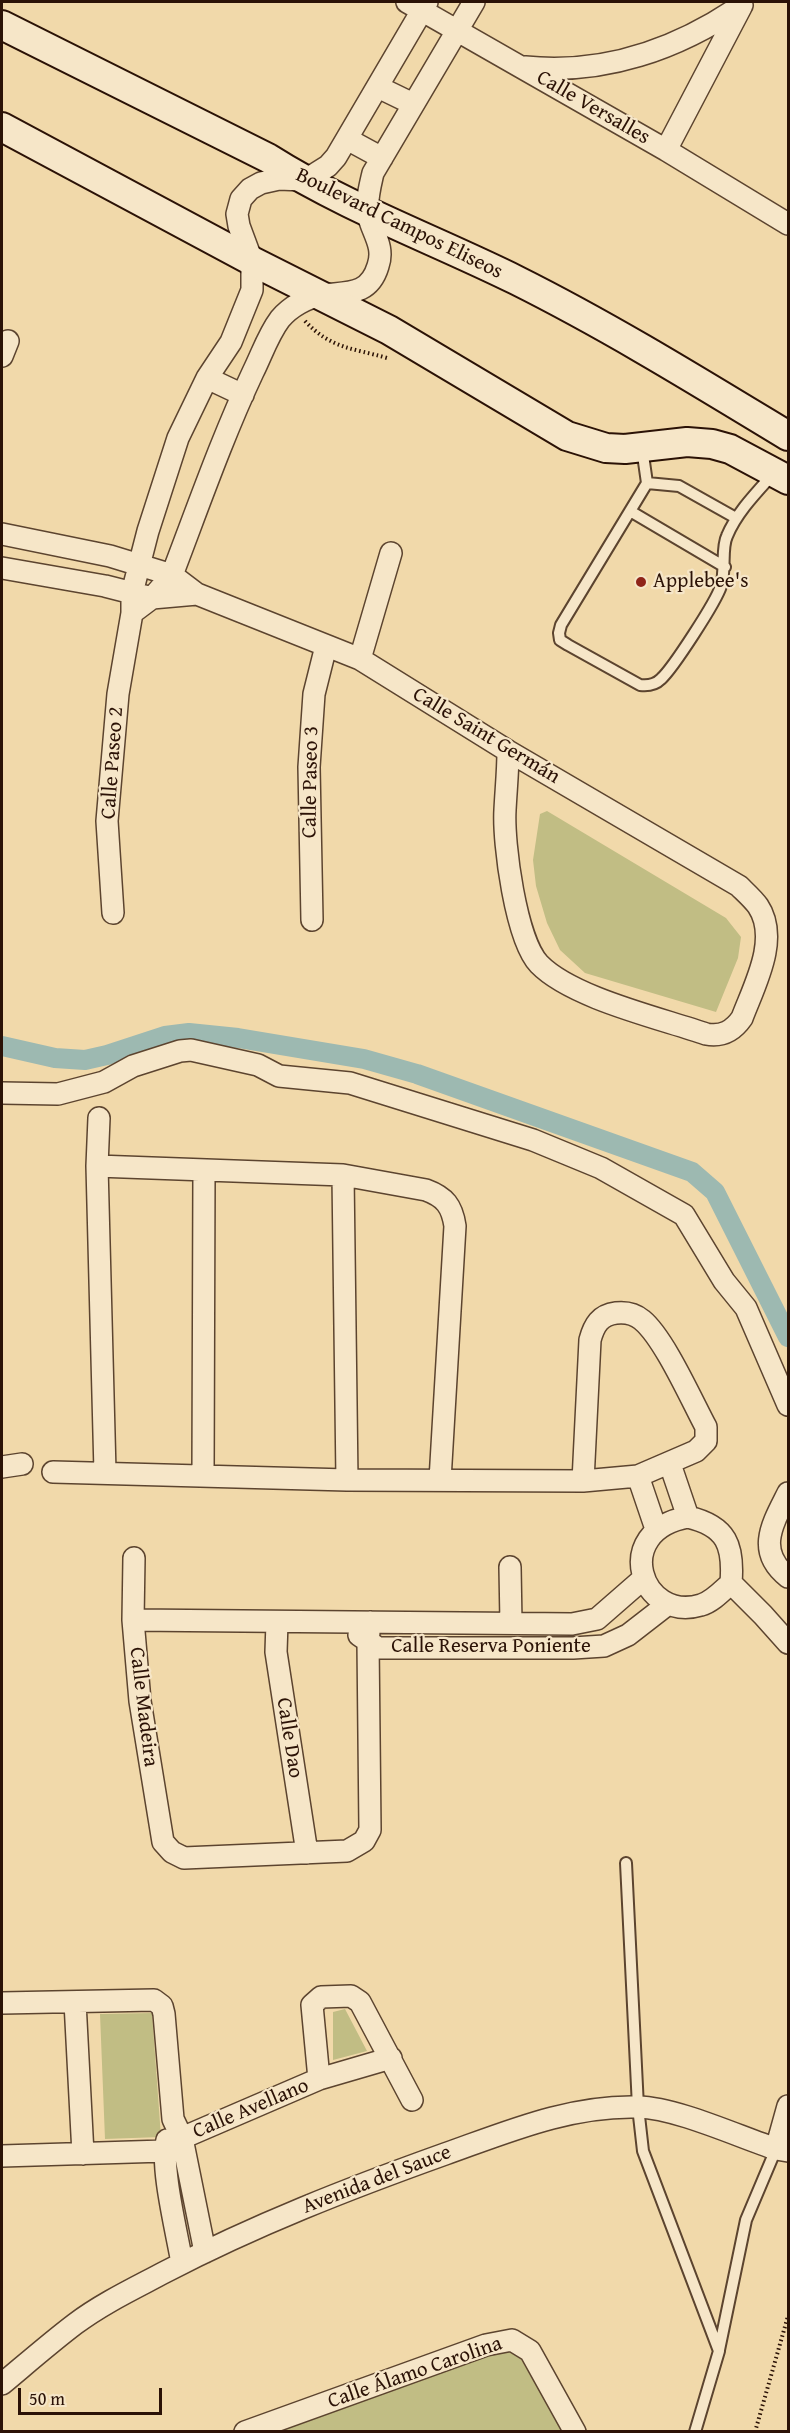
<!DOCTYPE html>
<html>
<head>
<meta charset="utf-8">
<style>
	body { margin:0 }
	#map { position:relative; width:790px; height:2433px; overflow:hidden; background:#f1d9aa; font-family:"Gentium Book Plus",serif }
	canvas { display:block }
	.frame { position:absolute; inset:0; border:3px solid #2b1206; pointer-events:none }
	.scale { position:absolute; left:18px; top:2388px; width:144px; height:27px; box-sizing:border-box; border:3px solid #2b1206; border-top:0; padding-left:8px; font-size:18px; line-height:21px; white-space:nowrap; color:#2b1206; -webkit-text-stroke:4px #f6e6c8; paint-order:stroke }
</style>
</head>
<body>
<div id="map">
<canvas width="790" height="2433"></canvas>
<div class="frame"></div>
<div class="scale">50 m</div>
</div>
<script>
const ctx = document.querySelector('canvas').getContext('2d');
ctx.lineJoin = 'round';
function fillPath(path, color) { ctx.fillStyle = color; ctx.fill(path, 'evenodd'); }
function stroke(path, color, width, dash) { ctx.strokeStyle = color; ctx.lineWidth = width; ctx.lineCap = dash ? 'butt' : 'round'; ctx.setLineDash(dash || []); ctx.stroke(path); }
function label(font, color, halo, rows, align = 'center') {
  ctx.font = font + ' "Gentium Book Plus",serif'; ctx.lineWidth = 4.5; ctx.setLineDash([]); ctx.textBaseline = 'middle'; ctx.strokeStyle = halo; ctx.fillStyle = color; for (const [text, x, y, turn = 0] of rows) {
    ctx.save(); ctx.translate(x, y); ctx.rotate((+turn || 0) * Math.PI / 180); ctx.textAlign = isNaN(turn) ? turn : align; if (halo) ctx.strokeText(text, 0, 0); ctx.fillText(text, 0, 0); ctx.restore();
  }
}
fillPath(new Path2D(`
	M547,811l179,107 15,19 -3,21 -22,54 -131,-39 -25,-23 -13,-27 -11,-37 -3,-26 7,-46z
	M345,2009l22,42 -34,9v-48z
	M152,2013l9,124 -56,2 -5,-125z
	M512,2344l51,87 -259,1 -30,-3z`), '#c1bd84');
stroke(new Path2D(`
	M2,1046l53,12 30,2 22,-5 58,-19 24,-3 49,5 126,21 53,15 275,98 23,20 73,145`), '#9db9b1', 20);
const service = new Path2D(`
	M642,448l5,35 -86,142 -2,8 1,7 8,5 72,40c8,1 15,0 21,-6 12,-11 55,-77 60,-93 5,-16 0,-38 6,-50 10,-24 30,-44 47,-63
	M647,483l32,3 57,32
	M630,511l95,56
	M626,1863l12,244 5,44 76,200 -24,81
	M719,2350l27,-130 30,-71`);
const minor = new Path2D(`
	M407,2l259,148 122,74
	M525,67c79,8 153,-18 217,-62
	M378,87l35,17
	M347,139l35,19
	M666,150l75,-143
	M2,356l6,-15
	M207,378l36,17
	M2,534l108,22 62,19 25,19 163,65 148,92 231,135c6,6 14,13 19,20 22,33 -4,80 -16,112 -9,13 -20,19 -36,16 -46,-16 -134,-36 -167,-70 -23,-24 -36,-121 -34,-154 1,-20 3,-39 3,-59
	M2,568l103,18 47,12 45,-4
	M132,613l20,-15 20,-23c26,-68 50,-137 81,-203 9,-18 15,-37 27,-53 10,-12 27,-22 43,-24 24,-3 46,1 55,-29 7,-20 -6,-33 -10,-52 -2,-13 2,-28 5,-41l101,-171
	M360,659l31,-106
	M113,913l-6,-92 11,-127 14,-81v-20l16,-62 30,-93 29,-60 24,-36 21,-52v-29l-13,-35 -2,-12 4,-15 9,-10 11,-6 18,-4 24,1 9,-4 16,-10 8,-9 91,-155
	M312,920l-3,-153 5,-73 12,-48
	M2,1093l56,1 46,-12 29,-16 47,-15 11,-1 67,15 21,11 71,7 183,57 68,28 83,47 40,66 22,27 42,97
	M99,1118l-2,48 8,306
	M97,1166l246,9 83,15c19,7 26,16 29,36l-15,254
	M343,1175l4,305
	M670,1464l18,53
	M2,1467l20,-3
	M53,1472l294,8 236,1 55,-5 58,-25 10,-10v-14c-15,-28 -42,-89 -64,-107 -7,-6 -17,-8 -26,-7 -16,2 -22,12 -26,27l-7,141
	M203,1476l1,-306
	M638,1476l18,53
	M788,1493c-15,30 -33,58 0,84
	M688,1517c39,9 46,29 43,66 -9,8 -19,19 -30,22 -60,18 -91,-74 -13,-88z
	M134,1558l-1,62 7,81 23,141 9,10 12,6 163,-7 17,-10 6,-11 -2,-188 2,-20
	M510,1567l1,56
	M731,1583l32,32 25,28
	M133,1620l439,4 25,-5 47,-41
	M277,1622l-1,30 31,201
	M359,1635l19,13h195l31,-2 24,-11 40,-31
	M75,2002l8,152
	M2,2003l152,-3 8,6 2,8 9,105 9,19 23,114
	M319,2079l-7,-74 9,-8 30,-1 9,6 52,98
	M167,2140c-7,26 10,93 15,123
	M776,2149l12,-43
	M2,2156l162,-5 18,-13 137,-59 72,-21
	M2,2384c24,-20 48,-41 73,-60 28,-21 60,-36 90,-52 90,-47 185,-84 280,-118 62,-22 125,-49 193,-47 39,1 99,29 138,42l12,2
	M245,2432l241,-87 26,-5 18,11 45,81`);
const secondary = new Path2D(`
	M2,25l266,133c79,50 165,81 248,122 94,47 183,102 272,156
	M2,127l250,134 137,69 178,106 39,12 19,1 62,-7 25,2 18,5 58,31`);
stroke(service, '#5c442f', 14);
stroke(minor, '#5c442f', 24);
stroke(secondary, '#2b1206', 32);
stroke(new Path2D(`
	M305,321c26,28 48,27 82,37
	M755,2432l33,-116`), '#2b1206', 4, [1.5, 3]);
stroke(service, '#f6e6c8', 10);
stroke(minor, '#f6e6c8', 21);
stroke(secondary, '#f6e6c8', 28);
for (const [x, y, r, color] of [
	[641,582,6,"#8f2418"]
]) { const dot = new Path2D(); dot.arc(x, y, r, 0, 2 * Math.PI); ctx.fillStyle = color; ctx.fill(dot); stroke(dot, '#f6e6c8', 2); }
label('21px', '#2b1206', '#f6e6c8', [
	["Calle Versalles",593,108,30],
	["Boulevard Campos Eliseos",399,224,26],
	["Calle Saint Germán",486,736,31],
	["Calle Paseo 2",113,763,-86],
	["Calle Paseo 3",311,782,-89],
	["Calle Reserva Poniente",491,1647],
	["Calle Madeira",143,1707,83],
	["Calle Dao",289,1738,81],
	["Calle Avellano",251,2109,-23],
	["Avenida del Sauce",377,2180,-21],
	["Calle Álamo Carolina",415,2373,-19]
]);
label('21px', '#2b1206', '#f6e6c8', [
	["Applebee's",653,582]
], 'left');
</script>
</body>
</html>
